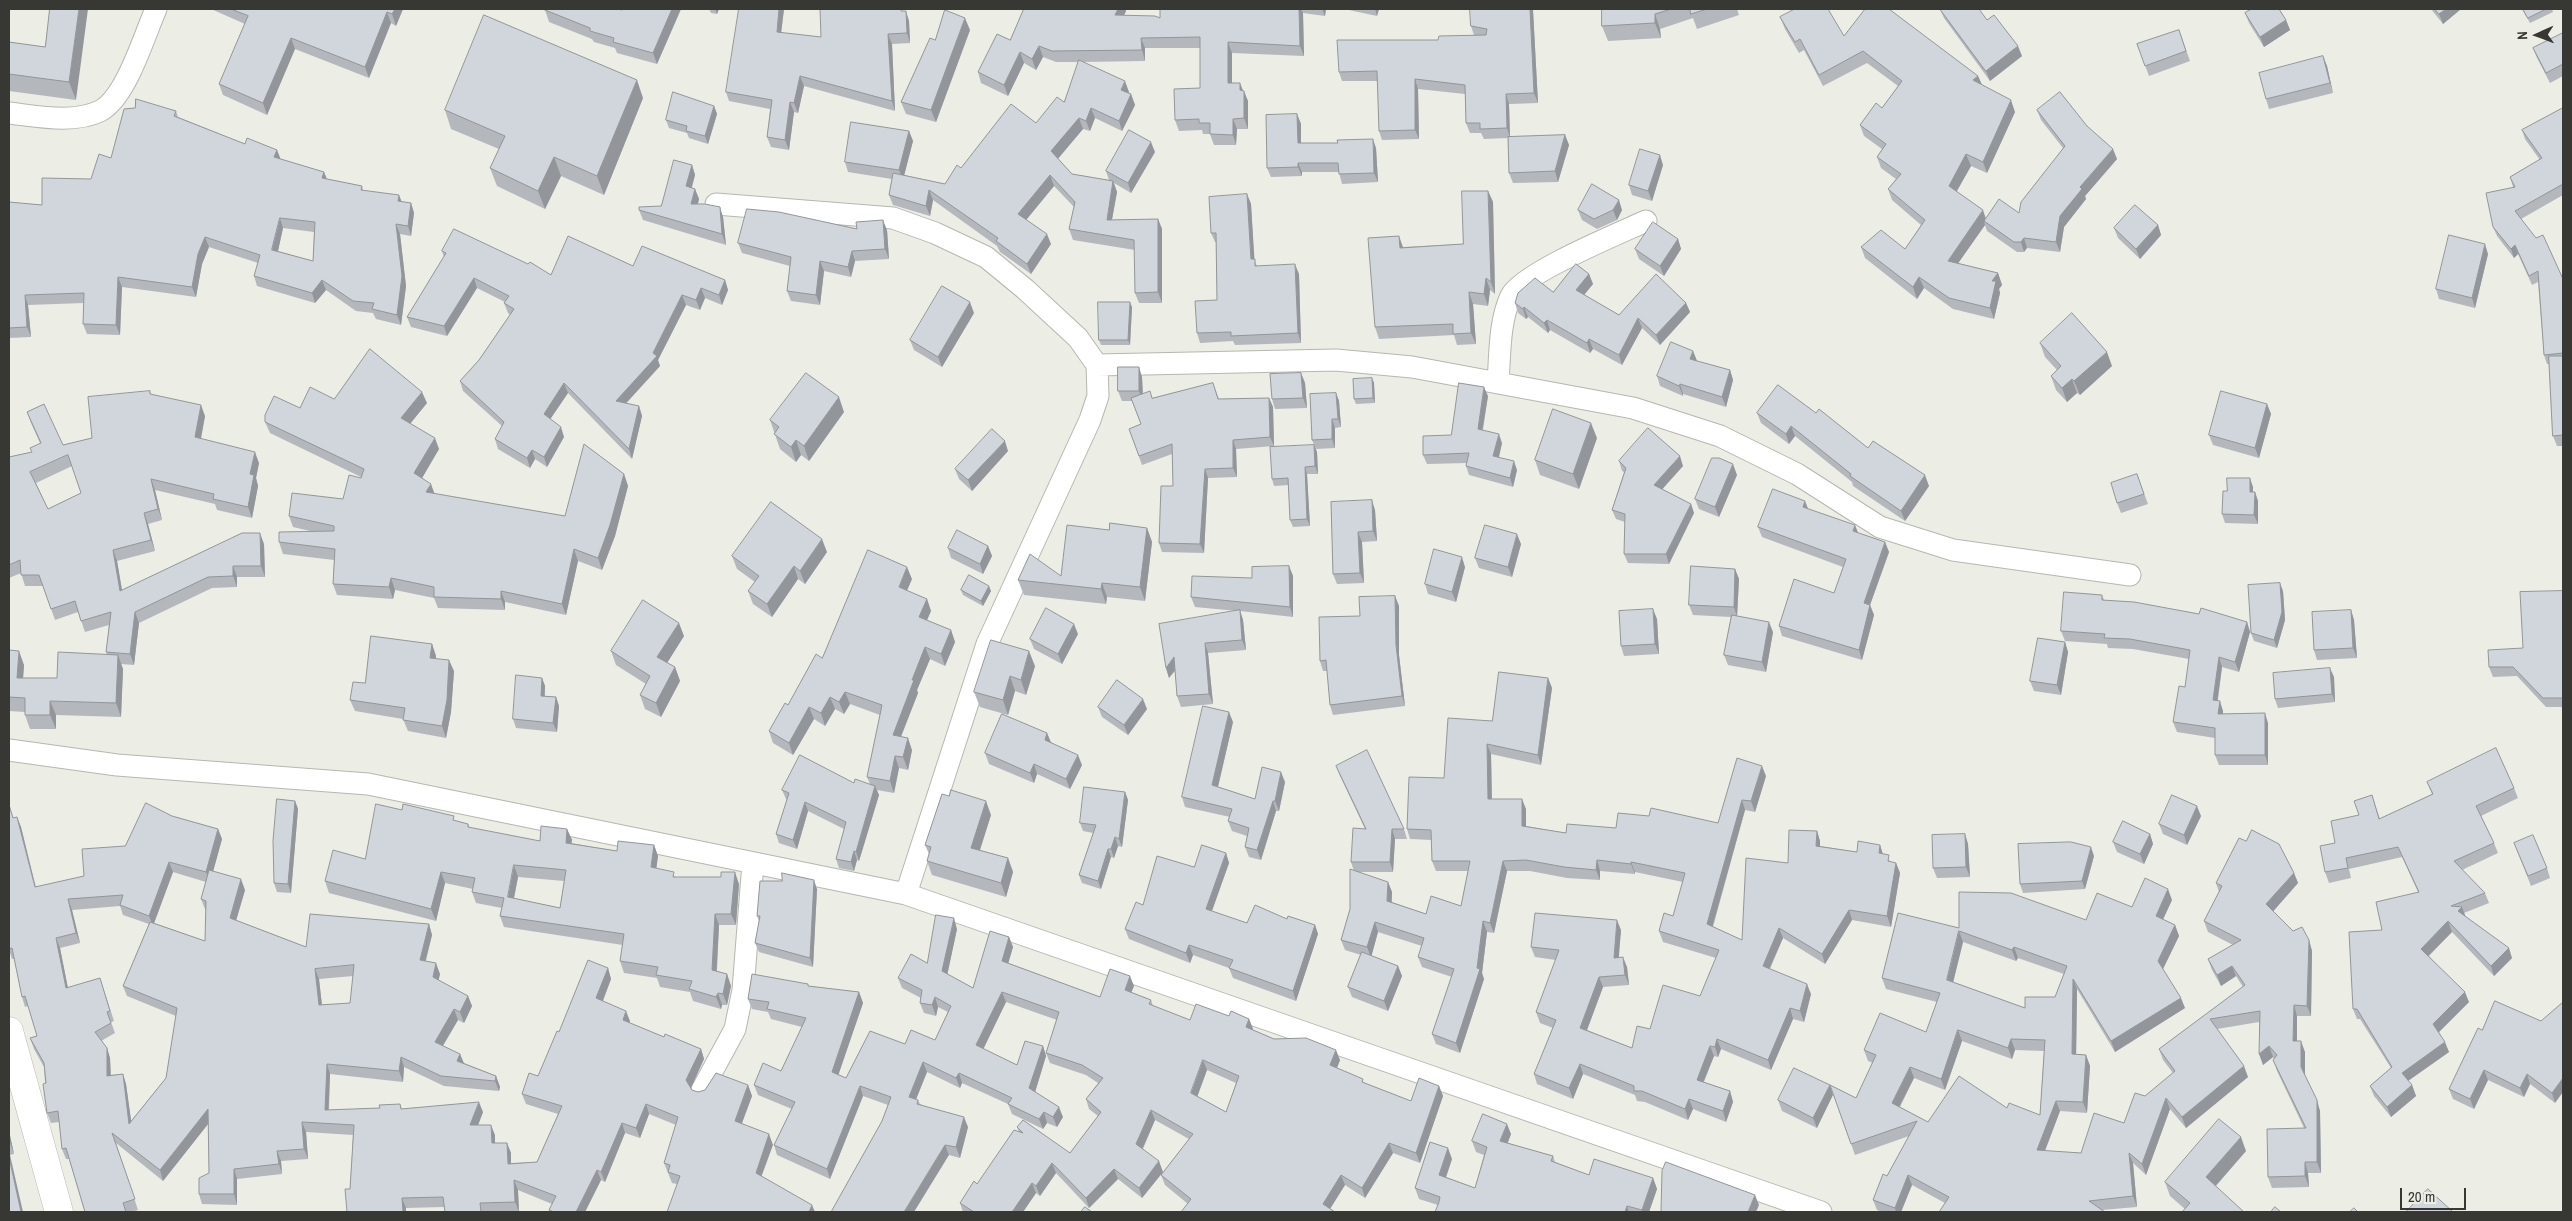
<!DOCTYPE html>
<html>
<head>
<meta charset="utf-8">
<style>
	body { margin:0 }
	#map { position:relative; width:2572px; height:1221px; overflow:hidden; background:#ecede5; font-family:"Archivo Narrow",sans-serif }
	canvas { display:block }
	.frame { position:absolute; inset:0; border:10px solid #373834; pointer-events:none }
	.north { position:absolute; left:2512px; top:10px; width:50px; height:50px; -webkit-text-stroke:4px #ecede5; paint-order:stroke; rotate:268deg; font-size:14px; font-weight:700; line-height:20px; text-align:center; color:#373834 }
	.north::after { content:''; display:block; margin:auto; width:18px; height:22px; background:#373834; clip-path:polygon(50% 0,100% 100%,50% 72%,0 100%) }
	.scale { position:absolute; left:2400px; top:1188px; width:66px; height:22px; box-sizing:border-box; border:2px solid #373834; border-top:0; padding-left:6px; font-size:15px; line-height:18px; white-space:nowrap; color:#373834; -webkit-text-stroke:4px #ecede5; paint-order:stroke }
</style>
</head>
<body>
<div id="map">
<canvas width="2572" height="1221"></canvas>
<div class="frame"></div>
<div class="north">N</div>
<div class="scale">20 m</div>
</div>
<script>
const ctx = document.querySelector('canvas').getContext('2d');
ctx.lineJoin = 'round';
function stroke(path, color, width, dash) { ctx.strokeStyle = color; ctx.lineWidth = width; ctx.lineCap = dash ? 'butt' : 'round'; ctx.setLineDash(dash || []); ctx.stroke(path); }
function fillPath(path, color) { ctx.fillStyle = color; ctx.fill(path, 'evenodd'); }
const street = new Path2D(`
	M9,113c28,3 64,11 91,-2 26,-13 44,-75 56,-102
	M716,204l177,14 42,15 51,24 39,32 53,49 19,27 1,31 -8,24 -103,224 -81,250
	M1097,365l239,-5 76,7 221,41 87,28 77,38 83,53 73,23 177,25
	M1498,383c2,-27 1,-62 13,-87 11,-23 109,-63 135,-75
	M9,750l108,15 251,19 538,110 915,318
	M702,1090l33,-61 8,-39 10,-127`);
const secondary = new Path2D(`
	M9,1031l50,181`);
stroke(street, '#b6b7b0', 23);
stroke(secondary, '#b6b7b0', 29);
stroke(street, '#fff', 21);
stroke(secondary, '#fff', 28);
fillPath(new Path2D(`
	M50,9l26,91 -67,-9v-49l36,5z
	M211,9h192l-7,17 -5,-3 -22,55 -74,-29 -28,66 -44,-20 -4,-11 26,-60z
	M622,9h59l-24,55 -40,-11 -2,-5 -21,-6 -2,-3 -43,-17 -4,-12h77z
	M709,9h10l-2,5 -6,-1z
	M784,9l-3,24 40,4 84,-26 4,10 1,22 -18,1 3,67 -91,-25 -6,27 -4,-1 -5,38 -18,-3 -4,-10 3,-28 -41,-8 -3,-9z
	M1024,9h101l1,2 -2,4 36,3v-9h166l-1,7 -22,-3 1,43 -72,-3v30l11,8 5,10v28h-11l-1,16h-22l-4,-11h-7l-1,-4 -23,1 -4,-11 25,-32v-40h-55v13l-63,1 47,30 -1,1 3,1 4,11 -13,26 -27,-13 -5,13 -7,-2 -25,30 14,15 37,6 -3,-9 49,-19 -24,41 -17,-10 3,9 -5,28 46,-1 4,10v74h-23l-4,-10v-43l-62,-10 -4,-11 5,-22 -20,-21 -28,34 25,24 -20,30 -31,-22 -3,-6 -64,-46 -3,16 -37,-11 -4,-10 3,-16 -44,-7 -3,-10 64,-31 4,10 -9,34 41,9 16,-16 75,-45 28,-21 15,-40h-23l-13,-5 -7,13 -12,-7 -16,33 -27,-13 -3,-11 32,-32z
	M1344,9h35l-2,7z
	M1602,9h135l2,6 -42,14 -4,-11 -33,11 1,9 -53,3 -6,-15z
	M1940,9l47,11 35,36 -32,25 -46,-63z
	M2431,9h30l-18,15z
	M2522,9h30l1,3 -23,11z
	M1533,10l5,93 -29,1 1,33 55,-2 4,10 -11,37 -45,1 -4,-10 -1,-35 -24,1 -3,-6h-11l-4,-10 -1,-29 -47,-5 1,50 -37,1 -3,-9 -1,-50h-36l-3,-9 99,-32 36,-5 -3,-9z
	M2245,13l41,7 4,10 -26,17 -15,-24z
	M1780,17l198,59 4,9 33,27 -28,61 -16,-7 -15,26 29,26 34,-5 44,-65 -22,-28 -4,-10 50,16 30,33 -32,37 1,3 -22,28 -4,25 -33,-4 -3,4h-7l-30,-21 -2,-6 -27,38 40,10 4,12 -3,4 1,4 -6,26 -41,-10 -29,-21 -7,11 -52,-41 -4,-11 44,2 16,-24 -29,-25 -4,-11 8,-10 -15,-11 -4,-11 5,-8 -18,-13 -4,-11 22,-17 16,-22 -31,-23 -44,23 -19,-36 -5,3 -14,-24z
	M970,30l-34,92 -30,-8 -5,-12 34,-62z
	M2179,30l11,31 -41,15 -12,-32z
	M2563,33v43l-13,7 -13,-25 -4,-10z
	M2323,56l4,10 6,27 -64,16 -3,-10z
	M643,98l-39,97 -43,-19 -16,33 -48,-23 -7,-18 9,-19 -48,-20 -6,-19z
	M714,106l3,8 -9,30 -19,-6 -2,-5 -18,-5 -3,-8z
	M2563,108v87l-42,24 42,60v167h-6l-4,-10 -4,-72h-2l-3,-9 -6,-73 -6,3 -14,-31 -4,4 -17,-22 -4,-9 20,-40 -3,-10 30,-17 -15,-21 -3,-9z
	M176,111l2,6 67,27 32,6 3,9 44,13 3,7 35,7 1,4 39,12 9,1 3,10 -3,23 -11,-2 6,52 -5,39 -25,-6 -3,-6 -17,-2 -30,-21 -11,13 -58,-17 -3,-10 4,-13 -49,-16 -7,17 -6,33 -74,-10 -2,48 -33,-1 -4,-10 1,-21 -56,2 3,32 -22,1v-136l33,3 49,-26 20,-21zM283,228l31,4 -1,29 -35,-10z
	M1297,114l4,10v19l75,5 2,34 -36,2 -3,-12h-37v4l-31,1 -4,-9z
	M692,165l3,10 -3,13 3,1 4,10 -1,5 25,13 3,28 -83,-25 -4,-10 22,-4z
	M1663,165l-11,36 -20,-6 -3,-10z
	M1488,191l5,11 2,92 -5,-4 -2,16 -15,-2 3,40 -19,1 -3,-10 -75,4 -4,-12 24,-91 4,11 60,-3z
	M1247,194l4,10 3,55 3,7 42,8 2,69 -66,2 -2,-4 -33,2 -3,-10 20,-33 -1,-58h-1l-4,-9z
	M1578,210h44l-5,10 -20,9 -15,-9z
	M2158,225l3,10 -21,24 -22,-21 -4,-10z
	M857,229l30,1 2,29 -34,2 -4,16 -27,-6 -4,34 -29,-4 -4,-10 3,-25 -48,-13 -4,-10z
	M1678,239l3,10 -17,27 -25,-17 -4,-10z
	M442,251l86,13 23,11 82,-9 92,14 3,10 -6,15 -17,-7 -5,12 -14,-5 -28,55 2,6 -34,37 13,3 3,10 -10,43 -64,-66 -18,26 14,18 -17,30 -12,-8 -5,9 -32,-19 -3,-10 7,-13 -39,-35 -3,-10 19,-21 31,-45 -2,-2 -4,-10 1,-1 -28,-14 -30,48 -36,-9 -4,-10 37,-60z
	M2488,254l-13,54 -36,-9 -3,-10z
	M1589,274l4,10 -9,11 35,20 67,-12 4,9 -30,33 -18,-17 -20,37 -29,-16 -3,4 -40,-23 -2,3 -20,-16 -2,2 -8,-6 -3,-10 38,-11z
	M1132,307l-2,38h-29l-2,-5z
	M974,313l-32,54 -28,-17 -4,-10z
	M2040,343l72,23 -32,29 -3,-2 -10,9 -11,-12 -5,-14 6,-6 -12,-13z
	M1693,351l4,10 33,9 3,10 -7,27 -43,-13v2l-23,-10 -3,-10z
	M1301,373l4,10 2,25 -32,1 -3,-10z
	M1142,377l1,16 9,5 61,-15 6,16 50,-1 4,9 1,39 -38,3 1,28 -29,1 -4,75 -42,-1 -3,-9 14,-57 -1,-32 -30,11 -13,-36 12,-5 -9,-23h-10l-4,-10z
	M1372,378l2,5 1,20 -19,1 -2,-5z
	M150,391l1,4 54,21 -4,23 58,24 -3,15 2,8 -6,32 -35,-8 -2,-6 -60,-14 7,30 -14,4 7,27 -38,10 5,29 142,-46 1,33h-28v10l-25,1 -73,35 -5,42 -13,-1 2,5 -2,48 -65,-2v14h-26l-5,-14v-3l-16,-1v-61l15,15 -1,13h34l50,-24 -1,-2 3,-27 -24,7 -7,-20 -23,8 -12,-34h-18l-4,-13 -12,5v-121l23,-5 8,-9 -9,-20 -4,-11 36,33 29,-7zM72,466l9,27 -33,16 -12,-26z
	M1336,393l3,8 2,26 -6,1v20l-19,1 -4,-9z
	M1488,396l-5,34 19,13 -3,14 18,13 -4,17 -44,-12 -3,-9 1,-3 -40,1 -4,-9 28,-20z
	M334,399l93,4 -17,20 29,26 -17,29 12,16 131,22 59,-42 4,12 -13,50 -13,34 -24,-9 -12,54 -61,-13v8l-67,-2 -4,-10 -39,-8 -2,9 -56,-4 -4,-11 1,-24 -51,-6 -4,-12 31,-11 -17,-4 -4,-11 54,-17 18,-22 -91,-44 -5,-11 35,-14z
	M2267,404l4,10 -12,44 -46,-13 -4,-10z
	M844,412l-35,49 -8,-6 -5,7 -16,-13 -10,-29z
	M1757,413h59l52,35 61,38 -24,35 -52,-35 -1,-4 -57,-46 -6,8 -28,-21z
	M1597,438l-18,51 -39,-14 -5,-15z
	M1314,445l3,7 1,22h-11l3,52 -17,1 -3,-7 -1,-35 -15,1 -2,-7z
	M1008,451l-36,40 -13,-12 -4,-10z
	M1619,461l64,5 -21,23 29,15 3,9 -25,51 -41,-1 -4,-9 1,-32 -9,-3 -4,-9 12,-38 -2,-1z
	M2137,474l11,30 -27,9 -4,-10z
	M1737,475l-18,42 -20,-8 -4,-10z
	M2253,487v5h2l3,9v23l-33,-1 -3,-9 5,-23z
	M1331,502l44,8 2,31 -15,1 2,41 -27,1 -4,-10z
	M1808,509l50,24 27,9 4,10 -19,53 4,10 -12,45 -80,-24 -3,-10 55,-33 9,-26 -81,-30 -4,-10z
	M1147,528l5,14 -7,59 -38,-4 -1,7 -82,-9 -6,-15 43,-4 48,-46z
	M1521,544l-9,33 -33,-9 -4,-10z
	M988,546l4,10 -9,18 -32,-16 -3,-10z
	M827,552l-22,32 -7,-5 -26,38 -19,-13 -5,-13 7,-9 -18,-13 -5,-13z
	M1289,566l4,10v41l-53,-6 3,9 3,30 -38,3 5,51 -32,3 -4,-11 -2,-25 -6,7 -3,-10 71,-57 -42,-4 -4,-10z
	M1465,567l-9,35 -28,-8 -3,-10z
	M1735,569l4,10 -2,37 36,16 -7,40 -38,-7 -4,-10 7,-38 -38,-2 -4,-10z
	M912,579l-5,12 20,8 4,12 -4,9 24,10 4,12 -10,24 -15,-7 -13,31 1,3 -17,43 11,14 -4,20 -9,-2 -5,25 -17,-3 2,5 -20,66 -2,-1 -3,11 -15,-3 -3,-9 8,-30 -36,-18 -11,38 -18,-6 -3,-9 11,-34 -1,-1 -4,-9 72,-7 16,1 -3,-7 13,-62 -30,-11 -6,10 -9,-5 -10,17 -11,-7 -21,36 -20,-12 -4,-12 53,-73z
	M961,590l30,1 -8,15 -20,-11z
	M2283,591l2,29 -8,28 -23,-7 -3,-8z
	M2563,591v116h-17l-29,-31 -24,1 -4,-10 34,-19z
	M2102,595l2,5 143,22 3,10 -11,40 -17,-5 -4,33 5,11v3l45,9v42h-49l-4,-10v-17l-38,-6 -4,-10 12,-35 4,-28 -56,-10 -25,-1 -1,-4 -42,-3 -4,-10z
	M1395,596l4,10v49l6,51 -72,9 -3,-10 -3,-34h-4l-3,-10 40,-45z
	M2351,610l3,10 3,38 -40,2 -3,-10z
	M1657,619l2,35 -35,2 -3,-10z
	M1078,634l-16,30 -28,-15 -4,-10z
	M684,636l-17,27 8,4 5,14 -19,36 -16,-8 -5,-14 6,-11 -30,-19 -5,-14z
	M2065,642l3,10 -7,43 -27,-4 -4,-10z
	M432,644l4,12v3l18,12 -3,41 -5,26 -38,-7 -5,-12 -48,-8 -5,-11 15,-17z
	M1035,666l-9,29 -11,-4 -7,24 -28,-8 -6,-15z
	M2334,677l1,25 -57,6 -3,-9z
	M542,678l3,8v10l11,1 3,9 -2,26 -41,-4 -3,-9z
	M1548,678l4,10 -11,77 -50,-11 1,45 34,10v17l40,7 50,-5 102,-5 48,-47 -11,36 -10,-2 -32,117 29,13 46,-77 29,-32 3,10v5l37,6 23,-7 3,9 8,8 5,1 4,10 -9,54 -39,-7 -27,44 -42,-26 -13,31 41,25 -7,28 -11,-3 -22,51 -50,-21 -3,8 -4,-1 -10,26 26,9 3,11 -7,20 -33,-13 -5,11 -43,-18 -8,-1 -2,-6 -52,-21 -10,25 -36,-15 -3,-10 19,-46 -13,-5 -4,-11 20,-52 -21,-3 -4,-10 90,-17 -3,27 9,10 2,18 -26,2 -16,43 45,18 18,-19 50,-33 16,-38 -53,-16 -4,-11 14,-15 10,-34 -48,-10v2l-35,-3v9l-33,-2 -37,-7h-23l-13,62 -7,-1 -5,41 2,6 -24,74 -24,-9 -4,-10 20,-57 -30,-10 -4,-10 4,-11 -44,-14 -7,24 27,10 4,10 -14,35 -36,-14 -4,-10 13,-32 -16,-5 -4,-10 9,-31 4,-38 -3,-9 14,-33 -25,-53 -4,-10 68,63 3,10h-12l-2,33h-35l30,10 4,10v10l34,12 35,-8 7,-35h-32l-4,-10v-21l-22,-1 -3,-10 37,-51 48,-57z
	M1098,707l49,2 -19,26 -26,-18z
	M1233,722l-15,65 37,12 30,-17 -6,29h-3l-15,49 -12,-3 -4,-10 2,-11 -15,-5 -4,-10 2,-4 -45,-10 -3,-10z
	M1047,733l4,9 31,23 -12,24 -33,-15 -3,9 -45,-19 -4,-11z
	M2427,782l87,6 4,10 -37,18 13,27 4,10 -36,17 23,23 4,10 -25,10 2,4 46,41 -18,18 -42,-44 -23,24 40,46 -30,30 10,20 -41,29 4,4 4,11 -25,21 -17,-21 -4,-10 21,-18 -31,-49h-3l-4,-10 29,-79 36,-38 -16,-35 -53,12 2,9 -22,5 -4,-11 10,-29 24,-28 13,-20 8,24 52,-25z
	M1125,792l3,8 -6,47 -4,-1 -4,12 -3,-1 -10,32 -19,-6 -3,-8 14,-42 -10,-2 -3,-8z
	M295,801l3,8 -7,84 -14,-1 -3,-9z
	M9,803l4,15 4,-1 4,10 15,60 48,-11 41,-30 47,-30 46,13 4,10 -9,32 32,19 -9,30 70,27 123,-23 3,11 -6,26 14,13 -2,6 30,16 4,10 -8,17 -6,-3 -15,26 17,8 4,9 32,13 4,11 -1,4 -55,-5 -40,-19 -1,15 -73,-8 -1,36 51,-2 20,-4 2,5 81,3 -5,13 17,10v8h12l4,10v10l26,-1 21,-48 -32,-10 -4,-10 16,-18 21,-44 49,-64 3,11 -8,22 27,20 -1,2 35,14 37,12 3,10 -14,29 2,2 6,2 50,-7 4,11 -10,27 31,22 -96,39 -5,-1 -8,-20 12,-38 -27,-11 -9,24 -15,-5 -20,49 -4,-2 -16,32h-35l-1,-2 3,-6 -34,-14 1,22h-74l-1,-5 -38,1 -56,-19 3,-54 -47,-3 2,27 -27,2 1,13 -45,5v26l-35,-1 -3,-10 10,-21 -1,-49 -45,57 -47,-38 22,67 -7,2h-46l-16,-53h-3l-4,-10 -3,-27 -8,1 -4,-10 -3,-46 -10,-18 -4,-11 7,-2 -9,-30 -3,1 -3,-10 -8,-38h-2l-3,-9zM173,872l33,10 -5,17 4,10 1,1 -1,31 -51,-18zM120,906l3,9 26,9 -26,62 4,10 49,20 -10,62 -35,43 -5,-37 -3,-10 -12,1 -1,-17 -3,-10 -6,-7 14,-8 -4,-11 3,-1 -14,-43 -32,10 -8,-40 20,-5 -8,-33zM353,976l-3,27 -28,2 -3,-26z
	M991,815l-11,35 28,8 5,14 -7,25 -74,-22 -5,-14 2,-7 -4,-9z
	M2201,816l-14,29 -24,-11 -4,-10z
	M456,821l12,3 2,4 70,13 27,-12 5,11 -1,3 46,8 37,-6 4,11 -2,12 20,9 63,7 -3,41h-17l-2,46 10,3 4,12 -4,19h-5l-1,4 -28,-8 -3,-9 -30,-5 -3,-9 -33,-5 -4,-12 3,-16 -119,-18 -4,-11 2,-8 -26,-5 -4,-11 1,-3 -28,-6 -9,38 -107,-28 -4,-12 40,-22zM518,877l46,4 -4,27 -46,-10z
	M1965,834l3,10 2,33 -33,1 -4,-10z
	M2150,834l3,10 -9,20 -27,-12 -4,-10z
	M2514,843l33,25 3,10 -19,8z
	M1226,853l3,10 -17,48 35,12 40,-4 28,6 3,9 -22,67 -63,-23 -4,-10 -36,-13 -3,8 -61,-24 -4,-10 18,-24 51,-38z
	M2094,856l-9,33 -62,4 -3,-9z
	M2294,873l4,10 -25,28 20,20 16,9 3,11 -1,65h-14v25l8,11v23l15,36 1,62h-13l1,14 -37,1 -4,-11 36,-49 -27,-57 -4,-11 1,-1 -1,-2 -10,8 -4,-43 -42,7 31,48 -62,51 -16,-19 -24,66 -13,-12 4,44 -35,3 -157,-7 -33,-18 -11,27h-19l-5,-2 -4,-10 14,-24 22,-40 -54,19 -25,-70 26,13 17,-35 -5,-2 -4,-11 62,-18 11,-30 -51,-13 -4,-11 77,-50 127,-8 46,-13 40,-7 -9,19 12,6 4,11 -16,33 22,39 -70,44 -38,-63 -1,65 10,1 4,11 -3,47 -27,-2 -15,40 36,2 43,-30 21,-27 28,-23 -10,-13 -4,-11 84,-62 -7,-11 -15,10 -9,-16 -4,-11 25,-14 -25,-13 -4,-11 15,-29 -3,-9zM1963,942l53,19 2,-3 46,16 -9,23 -30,11 -72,-26zM1962,1041l50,18 3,-9 29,1 -4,64 -33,-7 -79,14 -28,-15 14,-29 31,12z
	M817,889l-4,78 -54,-15 -4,-9 4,-22 -2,-5z
	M957,929l-10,45 26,14 36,-51 4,10 -5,16 92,34 34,-11 -3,6 20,8 2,6 37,14 39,-4 20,3 4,10v1l21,9 66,21 -3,8 28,15 46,18 28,-15 4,10 -23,67 -27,-10 -28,45 -20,-13 -15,24 -142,-5 -23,-19 -4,-10 28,-36 -34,-19 -12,29 20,23 -21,26 -24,-19 -29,29 -33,-35 -16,23 -4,-3 -13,19h-60l-3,-9 17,-19 42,-52 -2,-5 53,26 28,-37 -9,-7 -3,-10 12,-16 -12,-8 -36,-12 -4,-10 11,-33 -51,-18 -23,47 34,16 26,-19 3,10 -11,36 28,25 -6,10 -10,-4 -4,6 -31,-15 -4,-10 -46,-21 -2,5 -33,-16 -11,27 2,1 2,4 48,23 -8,31 -11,-3 -67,-34 6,-16 -25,-9 -33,83 -53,-24 -3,-10 18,-36 -34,-14 -4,-10 27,-14 21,-44 -31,-8 -3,-7 -16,-3 -4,-10 61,-13 50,6 4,11 -25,71 8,4 59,-34 30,-4 13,-28 -10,-5 -2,9 -12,-3 -4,-10 1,-5 -19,-10 -4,-10 29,-15zM1207,1070l29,13 -10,29 -29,-16z
	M2541,1021l14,82 -25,-19 -6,13 -36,-17 -14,29 -21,-10 -4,-10 33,-59z
	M1830,1085l-13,43 -35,-17 -4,-11z
	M9,1131l5,23 -4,1 -1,57z
	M1511,1134l-3,9 45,13 2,6 34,13 64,3 4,11 -8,23h-214l3,-7 -19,-6 -4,-11 37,-29 -6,18 29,11 9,-33 -8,-3 -4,-11z
	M2246,1151l-30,35 -31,23 -15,-13 -5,-14z`), '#b4b8bd');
fillPath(new Path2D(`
	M79,9h9l-12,91 -7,-18z
	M395,9h8l-7,17 -4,-12z
	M672,9h9l-24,55 -4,-11z
	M715,9h4l-2,5z
	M779,9h5l-4,33 -3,-10z
	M1118,9h7l1,2 -7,15 -4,-11z
	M1299,9h2l2,4 1,43 -4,-10z
	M1322,9h4l-1,7z
	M1375,9h4l-2,7z
	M1530,9h3v1l5,93 -4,-10z
	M2446,9h15l-18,15 -4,-10z
	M906,11l3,10 1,22 -3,-10z
	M387,12l4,11 -22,55 -4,-11z
	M1655,14l5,15 1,9 -6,-15z
	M965,18l5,12 -34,92 -5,-12z
	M2286,20l4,10 -26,17 -4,-10z
	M888,34l4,10 3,67 -3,-10z
	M291,38l4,11 -28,66 -4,-12z
	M1141,38l4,10v13l-3,-11z
	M1228,42l4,11v40l-4,-10z
	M1039,46l4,11 -7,13 -4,-11z
	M2018,46l4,10 -32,25 -4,-10z
	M1020,52l4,11 -16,33 -4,-11z
	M2323,56l4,10 6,27 -3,-10z
	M800,76l4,10 -6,27 -4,-10z
	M1978,76l5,11 -10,-7z
	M1415,79l3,10 1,50 -4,-9z
	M637,80l6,18 -39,97 -7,-19z
	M1125,81l4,11 -4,9 -4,-11z
	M1240,83l4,10 -4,-3z
	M1244,91l4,10v28l-4,-11z
	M1131,94l4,11 -13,26 -3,-10z
	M1506,94l3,10 1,34 -3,-10z
	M2011,100l4,12 -28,61 -4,-11z
	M790,102l4,10 -5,38 -4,-10z
	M714,106l3,8 -9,30 -3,-8z
	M1091,108l4,10 -5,13 -4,-10z
	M1297,114l4,10v28l-3,-9z
	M1079,118l4,11 -28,33 -4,-11z
	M1233,119l4,10 -1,16 -3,-10z
	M909,131l4,10 -10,39 -4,-10z
	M1565,135l4,10 -11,37 -3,-11z
	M1373,139l3,9 2,34 -4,-9z
	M1151,142l4,10 -24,41 -3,-10z
	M2113,149l4,10 -32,37 1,3 -22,28 -4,25 -4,-10 4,-26 20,-29z
	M277,150l4,10 -7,-3z
	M1966,154l5,12 -18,32 -4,-12z
	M1660,155l3,10 -11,36 -4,-10z
	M554,157l7,19 -16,33 -7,-18z
	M1298,163l4,9v4l-4,-9z
	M692,165l3,10 -6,21 -3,-10z
	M324,172l4,10 -6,-4z
	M1050,175l4,11 -32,39 -4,-11z
	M1113,181l4,11 -7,38 -3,-10z
	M695,189l4,10 -4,15 -4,-10z
	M929,190l4,10 -3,16 -4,-10z
	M1488,191l5,11 2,92 -4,-12z
	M1247,194l4,10 4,64 -4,-9z
	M399,195l4,10 -5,-4z
	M1619,200l3,10 -5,10 -4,-10z
	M411,203l3,10 -3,23 -3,-10z
	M720,207l3,10 3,28 -4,-11z
	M1983,210l4,12 -3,-1 1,4 -33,47 -4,-11z
	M280,218l3,10 -7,32 -4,-10z
	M1158,219l4,10v74l-4,-11z
	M883,220l4,10 2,29 -4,-10z
	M396,224l4,10 6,52 -5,39 -4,-10z
	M2158,225l3,10 -21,24 -4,-10z
	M1047,234l4,10 -20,30 -4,-10z
	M1399,236l4,12h-3z
	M205,237l4,10 -7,17 -6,33 -4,-10 6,-33z
	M2024,238l3,10 -3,4 -3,-10z
	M1678,239l3,10 -17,27 -4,-10z
	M2485,244l3,10 -13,54 -3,-10z
	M2515,245l3,9 -4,4 -3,-9z
	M852,251l3,10 -4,16 -3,-10z
	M820,261l4,10 -4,34 -4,-10z
	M1295,264l4,10 2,69 -3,-10z
	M1998,273l4,12 -3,4 1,4 -6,26 -4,-11 2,-27z
	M1589,274l4,10 -13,16 -4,-10z
	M118,277l4,10 -2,48 -4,-10z
	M1919,277l5,11 -7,11 -4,-12z
	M474,278l3,10 -30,48 -3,-10z
	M1486,278l4,12 -2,16 -4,-12z
	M322,280l4,10 -11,13 -3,-10z
	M725,280l3,10 -6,15 -3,-10z
	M701,288l4,10 -5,12 -4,-10z
	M1469,292l4,12 3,40 -5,-11z
	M25,295l3,10 3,32 -4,-10z
	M682,295l4,10 -28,55 2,6 -40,44 -4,-9 37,-48z
	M970,302l4,11 -32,54 -4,-10z
	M1130,302l2,5 -2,38 -2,-5z
	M1686,303l4,9 -30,33 -4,-10z
	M1524,307l4,10 -2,2 -3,-10z
	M1638,318l4,10 -20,37 -3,-10z
	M1547,320l3,10 -2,3 -4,-10z
	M1589,339l4,10 -3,4 -3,-10z
	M1693,351l4,10 -7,-2z
	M2107,352l5,14 -32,29 -6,-14z
	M1139,367l3,10 1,25 -4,-11z
	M1730,370l3,10 -7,27 -4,-10z
	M1301,373l4,10 2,25 -4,-10z
	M1372,378l2,5 1,20 -2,-5z
	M2072,379l5,14 -10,9 -5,-14z
	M564,383l4,10 -21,31 -3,-10z
	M1680,384l3,10v2l-4,-10z
	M1484,387l4,9 -7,42 -3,-9z
	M422,392l5,11 -21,26 -5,-11z
	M1336,393l3,8 2,26 -3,-8z
	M839,397l5,15 -35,49 -5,-15z
	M1269,398l4,9 1,39 -4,-9z
	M2267,404l4,10 -12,44 -4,-10z
	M201,405l4,11 -6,32 -4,-11z
	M639,406l3,10 -10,43 -3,-10z
	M1332,419l3,9v20l-3,-9z
	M1591,423l6,15 -18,51 -6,-15z
	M1791,426l4,10 -6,8 -3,-10z
	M561,427l3,10 -17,30 -3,-10z
	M1499,434l3,9 -5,22 -4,-9z
	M435,438l4,11 -21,36 -4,-12z
	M796,440l5,15 -5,7 -5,-15z
	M1233,440l3,9 1,28 -4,-9z
	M1005,441l3,10 -36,40 -4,-11z
	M1314,445l3,7 1,22 -3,-8z
	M532,450l3,9 -5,9 -3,-10z
	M255,452l4,11 -3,15 2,8 -6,32 -4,-11 2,-33z
	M1680,456l3,10 -25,28 -4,-9z
	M1514,461l3,9 -4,17 -3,-9z
	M1733,464l4,11 -18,42 -4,-10z
	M1305,467l2,7 3,52 -3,-7z
	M1205,469l3,9 -4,75 -4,-9z
	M624,474l4,12 -13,50 -13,34 -4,-12z
	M1925,475l4,11 -24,35 -4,-10z
	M2250,478l3,9v13l-3,-8z
	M151,479l4,11 7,30 -4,-11z
	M431,484l4,11 -9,-3z
	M2255,492l3,9v23l-4,-9z
	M1372,500l3,10 2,31 -4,-10z
	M1805,501l4,10 -6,-4z
	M1691,504l3,9 -25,51 -3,-10z
	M144,513l4,11 7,27 -4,-11z
	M1855,525l4,10 -6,-4z
	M1147,528l5,14 -7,59 -5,-14z
	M1358,532l4,10 2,41 -4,-10z
	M260,533l4,11 1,33 -4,-11z
	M1517,534l4,10 -9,33 -4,-10z
	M822,539l5,13 -22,32 -5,-13z
	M1885,542l4,10 -19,53 4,10 -12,45 -3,-10 5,-47z
	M988,546l4,10 -9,18 -3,-10z
	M574,549l4,12 -12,54 -4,-11z
	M113,550l4,11 7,41 -4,-11z
	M1462,557l3,10 -9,35 -4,-10z
	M233,566l4,11v10l-4,-11z
	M794,566l4,13 -26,38 -5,-13z
	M1289,566l4,10v41l-3,-10z
	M907,567l5,12 -9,20 -4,-12z
	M1735,569l4,10 -2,38 -3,-10z
	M391,578l4,12 -2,9 -4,-12z
	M1102,583l5,14 -1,7 -5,-15z
	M2280,583l3,8 2,29 -8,28 -3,-8z
	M989,586l2,5 -8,15 -2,-5z
	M501,591l4,11v8l-4,-11z
	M1395,596l4,10v49l6,51 -3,-10 -6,-51z
	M927,599l4,12 -8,18 -4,-12z
	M1653,609l4,10 2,35 -4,-10z
	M1240,610l3,10 3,30 -4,-10z
	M2351,610l3,10 3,38 -4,-10z
	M135,612l4,11 -5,42 -4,-11z
	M1769,622l4,10 -7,40 -4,-10z
	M2247,622l3,10 -11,40 -4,-10z
	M679,623l5,13 -22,35 -5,-14z
	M1074,624l4,10 -16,30 -4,-10z
	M951,630l4,12 -10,24 -4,-12z
	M2065,642l3,10 -7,43 -4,-10z
	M1205,643l3,10 5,51 -4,-10z
	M432,644l4,12 -2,14 -4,-12z
	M925,647l5,12 -13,31 1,3 -21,54 -4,-12 19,-55z
	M19,651l5,14 -2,28 -5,-15z
	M1029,651l6,15 -9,29 -5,-15z
	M118,655l5,14 -2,48 -5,-14z
	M1174,657l3,10 -8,11 -3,-10z
	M2219,657l3,10 -6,43 -3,-10z
	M449,660l5,11 -3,41 -5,26 -4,-12z
	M675,667l5,14 -19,36 -5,-14z
	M2330,668l4,9 1,25 -3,-8z
	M1010,676l5,15 -7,24 -5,-15z
	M542,678l3,8 -1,18 -3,-8z
	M1548,678l4,10 -11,77 -3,-10z
	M845,692l5,12 -6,10 -5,-12z
	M556,697l3,9 -2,26 -4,-9z
	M830,697l5,12 -10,17 -4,-13z
	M1143,699l4,10 -19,26 -4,-10z
	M50,701l6,14v14l-6,-14z
	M2220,701l3,10 -1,13 -4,-10z
	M809,707l5,12 -21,36 -4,-12z
	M1229,712l4,10 -17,73 -4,-10z
	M2265,713l3,10v42l-3,-10z
	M1047,733l4,10 -6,-3z
	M908,738l4,12 -4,20 -5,-13z
	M1487,744l4,10 1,55 -4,-10z
	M1078,755l4,10 -12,24 -4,-10z
	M895,756l4,12 -5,25 -4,-12z
	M1034,764l3,10 -3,9 -4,-10z
	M1762,766l4,10 -11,36 -4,-11z
	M1281,772l4,10 -6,29 -4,-10z
	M875,786l4,9 -20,66 -3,-9z
	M1125,792l3,8 -6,47 -3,-8z
	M1522,799l4,10v27l-4,-10z
	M1742,800l3,10 -35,125 -3,-11z
	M295,801l3,8 -7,84 -3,-9z
	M986,801l5,14 -15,47 -5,-14z
	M1273,801l3,10 -15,49 -4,-10z
	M805,802l3,9 -11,38 -4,-9z
	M2197,806l4,10 -14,29 -3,-10z
	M17,817l4,10 17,71 -3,-11z
	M218,829l4,10 -12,44 -4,-11z
	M567,829l5,11 -2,14 -4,-11z
	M1392,829l3,10 -2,33 -3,-10z
	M1817,831l3,10v15l-4,-10z
	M1965,834l3,10 2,33 -4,-10z
	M2150,834l3,10 -9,20 -4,-10z
	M1115,837l3,9 -4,12 -3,-9z
	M654,845l4,11 -3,23 -4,-12z
	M1880,845l3,10 -4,-2z
	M2091,847l3,9 -9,33 -3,-8z
	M1108,849l3,8 -10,32 -3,-8z
	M854,851l3,9 -3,11 -3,-9z
	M1226,853l3,10 -20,56 -3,-10z
	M1008,858l5,14 -7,25 -5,-14z
	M1597,860l3,11v9l-4,-10z
	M1503,861l4,10 -13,62 -4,-10z
	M169,862l4,10 -20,54 -4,-10z
	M1631,862l4,10v2l-4,-10z
	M1896,863l4,10 -9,54 -4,-11z
	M514,865l4,12 -6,31 -4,-11z
	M441,872l4,11 -9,38 -5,-12z
	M735,872l4,12 -3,41 -5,-11z
	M2294,873l4,10 -28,32 -4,-11z
	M241,879l4,11 -11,38 -4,-10z
	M814,880l3,9 -4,78 -3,-9z
	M1388,882l4,10 -1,19 -4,-10z
	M2168,889l4,11 -12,26 -4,-10z
	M68,899l4,11 8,33 -4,-10z
	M2462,907l4,11 -8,-7z
	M1849,910l3,10 -27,44 -3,-10z
	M715,914l4,11 -3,56 -4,-11z
	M954,918l3,11 -11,52 -4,-10z
	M1617,920l4,10 -3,38 -4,-10z
	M1483,921l4,11 -5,41 2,6 -24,74 -4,-10 21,-75z
	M2448,921l4,11 -27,27 -4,-10z
	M1375,922l3,10 -7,26 -4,-11z
	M429,924l3,11 -9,35 -3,-10z
	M1315,925l3,9 -22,67 -3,-10z
	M2175,925l4,11 -17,35 -4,-10z
	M1779,928l4,10 -17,38 -3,-10z
	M1959,931l4,11 -12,49 -4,-11z
	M1009,937l4,10 -7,24 -4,-10z
	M56,938l4,10 10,51 -4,-11z
	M2309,940l3,11 -1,65 -4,-10z
	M1189,945l4,10 -3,8 -4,-10z
	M2014,947l4,11 -2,3 -4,-11z
	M2509,948l3,10 -18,18 -3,-10z
	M1623,957l4,10 2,18 -4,-10z
	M436,963l4,11 -3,13 -4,-10z
	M1398,966l4,10 -14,35 -4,-10z
	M2232,966l4,10 -15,10 -4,-11z
	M608,968l3,11 -11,29 -4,-10z
	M315,969l4,10 4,36 -4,-10z
	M727,974l4,12 -4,19 -4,-11z
	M1130,976l4,10 -6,14 -3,-10z
	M1599,977l4,10 -19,51 -4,-10z
	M2073,979l4,10 -1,76 -4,-11z
	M1807,984l4,10 -7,28 -4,-11z
	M859,992l4,11 -27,79 -4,-10z
	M1002,992l4,10 -26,54 -4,-11z
	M2465,992l4,10 -32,32 -4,-10z
	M718,993l4,12 -1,4 -5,-12z
	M468,996l4,10 -8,17 -4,-11z
	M935,997l3,10 -2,9 -4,-11z
	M2181,998l4,10 -70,44 -4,-11z
	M2294,1005l3,11v36l-4,-11z
	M1790,1008l3,11 -22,51 -3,-10z
	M454,1009l4,11 -19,32 -4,-10z
	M626,1011l4,10 -4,9 -3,-10z
	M1249,1019l4,10 -4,8 -3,-10z
	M1958,1030l4,11 -17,49 -4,-11z
	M1717,1039l4,10 -3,8 -3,-10z
	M2011,1039l4,11 -3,9 -4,-11z
	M2301,1041l4,11v26l-4,-11z
	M2445,1042l4,10 -44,31 -3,-10z
	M1043,1046l3,10 -13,43 -4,-11z
	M1710,1046l4,10 -14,34 -3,-10z
	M2269,1046l4,11 -10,8 -4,-11z
	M107,1048l3,10 1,28 -4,-10z
	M701,1049l3,10 -14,31 -4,-10z
	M1336,1050l4,10 -6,15 -4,-10z
	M460,1054l4,10 -7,-3z
	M2086,1055l4,11 -3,47 -4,-11z
	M401,1057l3,10 -1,15 -4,-11z
	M1203,1060l4,10 -12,33 -4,-10z
	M923,1062l4,10 -14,35 -4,-10z
	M327,1064l3,10 -2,46 -3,-10z
	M1580,1064l3,10 -10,25 -4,-11z
	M2244,1066l4,11 -62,51 -4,-11z
	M1910,1067l4,11 -18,35 -4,-10z
	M2484,1070l4,10 -14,29 -4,-10z
	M959,1073l3,10 -2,5 -4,-10z
	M123,1074l3,10 7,50 -4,-10z
	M2527,1074l3,10 -6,13 -4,-9z
	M496,1076l4,11 -1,4 -4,-10z
	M2563,1078v14l-8,11 -3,-10z
	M748,1085l4,11 -13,35 -4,-10z
	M1830,1085l3,10 -16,33 -4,-10z
	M2412,1085l4,11 -25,21 -4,-10z
	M860,1086l3,10 -33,83 -3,-10z
	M1439,1086l4,10 -23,67 -4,-10z
	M1730,1091l3,11 -7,20 -3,-11z
	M2166,1098l4,11 -24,66 -4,-11z
	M1689,1099l4,10 -5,11 -3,-11z
	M2317,1100l3,11 1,62 -4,-11z
	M2056,1101l4,10 -19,50 -4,-11z
	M479,1102l4,10 -9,24 -4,-11z
	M646,1104l3,10 -9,24 -4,-10z
	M1059,1107l4,10 -6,10 -4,-10z
	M208,1109l4,10 -49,62 -3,-11z
	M1151,1110l4,10 -15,34 -4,-10z
	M1044,1112l3,11 -4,6 -4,-10z
	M964,1117l4,10 -8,31 -4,-11z
	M302,1122l4,10 2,27 -4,-10z
	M622,1123l3,10 -20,49 -4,-10z
	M1507,1124l4,10 -7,17 -4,-10z
	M491,1125l4,10v18l-3,-10z
	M9,1131l5,23 -5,-14z
	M769,1134l4,11 -14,38 -3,-10z
	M2241,1137l5,14 -35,40 -5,-14z
	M507,1143l4,10v21l-3,-10z
	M1389,1143l4,10 -28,45 -3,-10z
	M945,1145l4,10 -35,57h-10z
	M1448,1148l4,11 -9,27 -4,-11z
	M9,1151l1,4 13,57h-2l-12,-55z
	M277,1151l4,10 1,13 -3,-10z
	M2129,1153l4,10 4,44 -4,-11z
	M1159,1161l4,11 -21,26 -3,-10z
	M2305,1162l3,11 1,14 -4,-11z
	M1052,1163l4,10 -16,23 -4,-10z
	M234,1169l3,10v26l-3,-11z
	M1114,1169l4,10 -29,29 -3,-10z
	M597,1170l4,10 -16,32h-9z
	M1341,1175l4,10 -17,27 -5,-8z
	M1908,1175l4,10 -11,27h-5l-1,-4z
	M1653,1178l4,11 -8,23h-7v-2z
	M514,1180l4,10 1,22 -4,-10z
	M1032,1183l4,10 -13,19h-11z
	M1755,1195l4,10 -3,7h-8z
	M402,1198l4,10v4h-3z
	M812,1205l3,7h-6z
	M1627,1206l2,6h-4z`), '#92969a');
const building = new Path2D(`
	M50,9h29l-10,73 -60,-8v-32l36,5z
	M231,9h164l-3,5 -5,-2 -22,55 -74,-29 -28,65 -44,-19 29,-68z
	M546,9h72l4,1v-1h50l-19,44 -40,-11 1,-4 -24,-7v-3l-45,-18z
	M739,9h40l-2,23 44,5 -1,-28h81v2h5l1,22 -19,1 4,67 -92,-25 -6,27 -4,-1 -5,38 -18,-3 5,-37 -46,-8z
	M1024,9h94l-3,6 40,1 5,2v-9h139l1,37 -72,-4v41h12v7l4,1v27l-11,1v16l-23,-1v-11h-11v-4l-24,1 -1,-31 26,-1v-51l-59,1 1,12 -90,1 -13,-5 -7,13 -12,-7 -16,33 -26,-13 19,-38 13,6z
	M1470,9h60l4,84 -28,1 1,34 -27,1v-6h-14l-1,-38 -50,-6v51l-36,1 -2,-60 -38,1 -2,-32h101l1,-4 47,-1 1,-6 -16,-3z
	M1602,9h69l-16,5v9l-53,3z
	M1690,9h17l-16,5z
	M1795,9h33l16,27 21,-27h24l89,67 -5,4 38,20 -28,62 -17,-8 -17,32 34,24 -35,51 50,12 -6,8h4l-6,27 -41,-10 -30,-21 -6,10 -52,-40 20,-17 24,19 20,-29 -37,-31 13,-15 -24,-17 9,-13 -26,-19 16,-22 6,5 20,-27 -39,-30 -44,24 -19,-36 -5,3 -15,-25z
	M1940,9h39l8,11 7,-5 24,31 -32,25z
	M2252,9h27l7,11 -26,17 -15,-24z
	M2435,9h11l-7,5z
	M2523,9h23l-18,9z
	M945,10l20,8 -34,92 -30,-8 29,-64 5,2z
	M484,15l153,65 -40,96 -43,-19 -16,34 -48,-23 15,-32 -60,-26z
	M2179,30l7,21 -41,15 -8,-22z
	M2563,33v31l-17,9 -13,-25z
	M2323,56l7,27 -64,16 -7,-26z
	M1079,60l46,21 -4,9 10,4 -12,27 -28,-13 -5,13 -7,-3 -28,33 21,23 41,7 -6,39 51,-1v73l-23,1 -1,-53 -65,-11 6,-27 -25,-27 -32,39 29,20 -20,30 -31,-23 2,-3 -69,-48 -3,16 -37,-11 4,-22 52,11 12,-19 4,3 50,-64 25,19 21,-26 7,5z
	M673,92l41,14 -9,30 -19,-5 1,-5 -21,-6z
	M2060,92l27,34 26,23 -33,38 2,2 -22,27 -4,26 -32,-4 -3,4h-7l-30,-21 15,-22 20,14 2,-11 44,-56 -28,-36z
	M136,99l40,12 -2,5 71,28 2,-6 30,12 -3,7 50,15 -2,6 40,8 -1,4 38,5 -1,6 13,2 -3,23 -12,-2 6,52 -5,39 -25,-6 2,-6 -21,-2 -31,-21 -10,13 -58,-17 6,-21 -55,-18 -7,17 -6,33 -74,-10 -2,48 -33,-1 1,-31 -59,2 2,32 -18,1v-126l33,3v-27l49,1 8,-25 12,4 13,-49 11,-1zM280,218l35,4 -2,39 -41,-11z
	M2563,108v76l-48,27 21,27 7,-3 20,44v74l-19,2 -6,-84 -9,5 -14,-31 -4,4 -18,-22 -7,-34 29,-6 -5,-10 32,-19 -20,-28z
	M1297,114l1,29h40l-1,-3 36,-1 1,34 -35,1 -1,-11h-40v4l-31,1 -1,-53z
	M851,122l58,9 -10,39 -54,-8z
	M1129,130l22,12 -23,41 -22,-12z
	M1565,135l-10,36 -46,2 -1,-36z
	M1640,149l20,6 -12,36 -19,-6z
	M674,160l18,5 -6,21 9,3 -4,15h14l15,3 2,27 -83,-24v-3l22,-1z
	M1592,184l27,16 -6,10 -19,9 -16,-9z
	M1462,191h26l3,91 -5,-4 -2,16 -15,-2 2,41 -18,1v-10l-78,3 -7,-89 31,-2 1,12 63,-4z
	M1247,194l4,65h4v7l40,-2 3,69 -67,3v-4l-34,1 -2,-32 22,-1 -1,-67h-5l-2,-36z
	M2135,205l23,20 -22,24 -22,-21z
	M747,209l32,3 78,17 -1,-7 27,-2 2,29 -33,2 -4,16 -28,-6 -4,34 -29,-4 4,-34 -53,-14z
	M1653,222l25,17 -18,27 -25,-17z
	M454,229l74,35 2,-2 21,13 17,-39 65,30 9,-20 83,34 -6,15 -18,-7 -5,12 -14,-5 -29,58 4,3 -41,45 23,5 -10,43 -65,-66 -20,31 17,13 -17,30 -12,-7 -5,8 -32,-19 9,-17 -44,-41 19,-21 35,-51 -10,-6 5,-7 -35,-18 -30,48 -37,-9 39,-64 -4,-2z
	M2449,235l36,9 -13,54 -36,-9z
	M1576,264l13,10 -13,16 43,25 37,-41 30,29 -30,32 -18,-17 -19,37 -30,-16 -2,4 -40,-23 -3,3 -20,-16 -1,2 -8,-6 3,-10 17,-15 18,14z
	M942,286l28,16 -32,55 -28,-17z
	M1098,302h32l-2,38h-29z
	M2072,313l35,39 -33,29 -2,-2 -10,9 -11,-12 10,-10 -21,-23z
	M1671,342l22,9 -3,8 40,11 -8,27 -42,-13 -1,2 -22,-10z
	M370,349l52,43 -21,26 34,20 -21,35 17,11 -5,8 139,24 19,-72 40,30 -14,51 -12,33 -24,-9 -12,55 -61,-13v8l-67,-2v-10l-43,-9 -2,9 -56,-3 2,-35 -56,-7v-10l55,-1v-5l-45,-10 3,-23 51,6 6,-24 12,3 3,-9 -99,-47v-7l9,-19 26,12 10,-21 24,12z
	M2549,356h14v79l-10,1z
	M1118,367h21v24h-21z
	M806,373l33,24 -35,49 -8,-6 -5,7 -17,-13 5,-7 -9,-7z
	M1301,373l2,25 -31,1 -2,-25z
	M1372,378l1,20 -19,1 -1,-20z
	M1213,383l5,16 51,-1 1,39 -37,3v28l-28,1 -5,75 -41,-1 2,-57h12l-1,-42 -33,12 -10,-27 12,-5 -10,-26 19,-7 2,7z
	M1459,383l25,4 -6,42 21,5 -6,22 21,5 -4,17 -44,-12 3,-13 -46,2v-19l28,-1z
	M1778,385l38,28 3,-4 49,39 5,-7 52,34 -24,36 -51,-35 1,-2 -60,-48 -5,8 -29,-21z
	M150,391v3l51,11 -6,32 60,15 -5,22 4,1 -6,32 -35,-8 1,-5 -63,-15 7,30 -14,4 7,27 -38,10 7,41 122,-58h18l1,33h-28v10l-25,1 -73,35 -5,42 -24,-2 5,-40 -30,9 -6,-20 -24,8 -12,-34h-18l-1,-15 -11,5v-108l23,-5 -2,-4 11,-5 -14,-31 17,-8 19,41 29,-7 -4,-41zM68,455l13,38 -33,16 -18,-37z
	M2221,391l46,13 -12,44 -46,-13z
	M1336,393l2,26h-6v20l-20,1 -2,-46z
	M1553,409l38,14 -18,51 -38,-14z
	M1648,428l32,28 -26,29 37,19 -25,50h-42l1,-40 -13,-4 14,-42 -7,-7z
	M992,429l13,12 -37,39 -13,-11z
	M1314,445l1,21 -10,1 2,52 -17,1 -2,-42 -16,1 -2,-32z
	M1712,458h7l14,6 -18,43 -20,-8z
	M2137,474l7,20 -27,9 -6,-20z
	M2227,478h23v14h5l-1,23 -32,-1 1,-23h4z
	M1773,489l32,12 -2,6 52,18 -2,6 32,11 -21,61 6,2 -11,45 -80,-24 15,-47 40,14 12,-34 -88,-32z
	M1372,500l1,31 -15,1 2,41 -27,1 -2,-72z
	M771,502l51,37 -22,32 -6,-5 -27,38 -19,-13 11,-15 -27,-20z
	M1110,523l37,5 -7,59 -38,-4 -1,6 -83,-9 12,-26 31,22 6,-51 42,5z
	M1485,525l32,9 -9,33 -33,-9z
	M957,530l31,16 -8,18 -32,-16z
	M1434,549l28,8 -10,35 -27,-8z
	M868,550l39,17 -8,20 28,12 -8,18 32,13 -10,24 -16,-7 -13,33h2l-21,55 15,3 -5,19 -8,-1 -5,25 -23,-4 15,-72 -37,-13 -6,10 -9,-5 -9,16 -12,-6 -20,36 -20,-12 16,-28 3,2 28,-51 6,4z
	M1289,566l1,41 -99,-10 1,-21 60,2v-11z
	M1691,566l44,3 -1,38 -45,-2z
	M969,575l20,11 -8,15 -20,-11z
	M2280,583l2,29 -8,28 -23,-7 -3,-48z
	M2563,591v107h-20l-30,-31h-24l-1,-17 35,-2 -3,-56z
	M2064,592l38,3v5l32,2 65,12 2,-6 46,14 -12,40 -16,-5 -6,43 7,1 -2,13 47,-1v42h-50v-27l-42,-6 6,-36 6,1 5,-37 -60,-11 -26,-1 1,-4 -44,-3z
	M1395,596l1,49 6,51 -72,9 -4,-45 -6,1 -1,-44 41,-1 -1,-19z
	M643,600l36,23 -22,34 18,10 -19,36 -16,-8 10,-19 -39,-25z
	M1046,608l28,16 -16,30 -28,-15z
	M1653,609l2,35 -34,2 -2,-35z
	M1240,610l2,30 -37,3 4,51 -32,2 -3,-39 -8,11 -7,-44z
	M2351,610l2,38 -39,2 -2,-38z
	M1732,615l37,7 -7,40 -38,-7z
	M371,636l61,8 -2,14 19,2 -2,40 -5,26 -39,-6 2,-12 -55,-8 3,-18 12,1z
	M2038,638l27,4 -8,43 -27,-4z
	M991,640l38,11 -8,29 -11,-4 -7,24 -29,-8z
	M9,650l10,1 -2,27h40l1,-26 60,3 -2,48 -66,-2v14h-25v-17l-16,-1z
	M2330,668l2,26 -57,5 -2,-26z
	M1499,672l49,6 -10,77 -51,-11 1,55h34v27l44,7 1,-9 49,4 2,-15 31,3 2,-8 67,15 19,-65 25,8 -11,35 -9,-1 -35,124 35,16 4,-82 42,5 1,-33 28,1 -1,15 41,6 1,-11 22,4 -1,8 10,2 -1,6 8,2 -9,53 -38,-6 -27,44 -43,-26 -16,38 44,18 -7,27 -10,-3 -22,52 -51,-21 -2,8 -5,-1 -13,34 33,11 -7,20 -34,-12 -4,10 -43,-18h-8v-5l-54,-22 -11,24 -35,-14 22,-54 -20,-8 23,-62 -28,-3 4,-34 82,7 -3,38 9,-1 2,18 -26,2 -19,51 52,20 5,-22 13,3 13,-44 37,11 19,-46 -60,-19 5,-18 9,3 12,-43 -54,-11v2l-34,-4 -1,10 -32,-3 -38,-7 -23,1 -13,62 -7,-2 -6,47 3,1 -24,74 -24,-9 22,-65 -36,-12 6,-19 -49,-16 -8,25 -26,-7 9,-31v-40l38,13 -1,19 39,13 5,-18 30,10 9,-45h-38l-1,-31 -24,-1 2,-52 35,1 4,-60 44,3z
	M516,675l26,3 -1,18 15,1 -3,26 -40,-4z
	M1117,680l26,19 -19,26 -26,-18z
	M1203,706l26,6 -17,73 43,14 7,-32 19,5 -6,29h-2l-16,49 -12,-3 4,-19 -21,-7 4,-12 -50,-12z
	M1002,714l45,19 -2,7 33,15 -12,24 -32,-15 -4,9 -45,-20z
	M2496,748l18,40 -38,18 18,37 -40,18 31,32 -34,13 11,1 -4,4 51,37 -18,18 -43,-45 -27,28 44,43 -32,32 12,18 -43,31 10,12 -25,22 -17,-21 22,-19 -35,-58h-4l-4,-77 33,-2 -6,-28 43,-10 -21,-45 -52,11 2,10 -23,4 -5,-26 15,-3 -4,-22 28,-6 -5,-14 18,-6 7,24 54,-25 -6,-12z
	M1367,750l37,79h-12l-2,33h-39l2,-34 13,1 -30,-63z
	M800,755l54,28 1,-4 20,7 -19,66 -2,-1 -3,11 -15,-3 10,-37 -41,-20 -12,38 -17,-6 13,-41 -7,-3z
	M1084,787l41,5 -6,47 -4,-2 -4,12h-3l-10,32 -19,-6 17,-50 -16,-2z
	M951,790l35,11 -15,47 37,10 -7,25 -74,-22 4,-14 -6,-2 17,-51 7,2z
	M2172,795l25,11 -13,29 -25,-11z
	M277,799l18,2 -7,83 -14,-1 -1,-42z
	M146,803l26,13 46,13 -12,43 -37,-10 -20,54 -29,-11 3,-10 -55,4 8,34 -20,5 10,50 34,-10 10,33 -3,1 4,11 -16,9 12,16v28l16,-2 6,50 37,-46 11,-70 -54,-22 27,-64 55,19 1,-40 -5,-2 8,-29 32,9 -11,39 76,29 4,-33 119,10 -9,36 16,3 -3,14 35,19 -8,16 -6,-3 -19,33 25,12 -3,7 39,15 -1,5 -54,-5 -40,-19 -2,14 -72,-7 -2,46 55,-2 -1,-3 21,-1 1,5 78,-7 -9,23h21l1,18h15l1,21 29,-2 25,-56 -40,-12 7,-21 9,3 19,-45 2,1 29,-72 20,8 -12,30 30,13 -3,9 41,17 1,-3 36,15 -15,31 6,10 6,2 7,-2 11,-17 32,12 -13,36 34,13 -13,39 56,32 -3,7h-142l13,-36 -12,-4 2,-7 -6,-2 14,-46 -32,-13 -10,24 -14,-5 -21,49 -4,-2 -21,42h-22l-5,-2 7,-14 -42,-16 1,22 -35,1 1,9h-36l-2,-15 -41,1 1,14h-56l-2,-23h5l4,-64 -52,-3 2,27 -27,2 2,13 -45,5v25h-35v-16l10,-5 -1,-64 -48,61 -48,-37 23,66 -12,4 3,9h-41l-19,-64 -4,1 -4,-38 -11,2 -4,-29 3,-1 -2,-20 -14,-25 7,-2 -12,-40 -3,1 -10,-49 -3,1v-144l4,13 4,-1 18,70 49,-11 -2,-27 43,-3zM354,965l-4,38 -31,2 -4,-36z
	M376,804l26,6 1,-6 51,12 -1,4 15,4v3l72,14 1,-15 26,3 -1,14 51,8 1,-10 36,4 -3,22 23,5 -1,5h48v-5h14l-4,42h-16l-3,56 15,4 -4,20 -5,-1 -2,4 -27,-8 3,-8 -36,-6 2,-8 -38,-6 4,-27 -124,-18 4,-18 -32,-6 3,-14 -34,-6 -10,37 -106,-28 8,-31 32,9zM514,865l52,5 -6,38 -52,-11z
	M2123,821l27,13 -10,20 -27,-12z
	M2252,830l27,14 15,29 -28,31 27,27 9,-4 7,13 -2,66 -13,-1 -1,36h8v26l16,33v62h-12v14l-37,1 -1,-48 39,-1 -33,-68 4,-5 -8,-9 -10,8 1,-43 -50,8 34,47 -62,51 -16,-19 -24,66 -13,-11 4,43 -44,5 16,11h-166l10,-15 -41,-22 -13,33 -22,-8 10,-26 4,2 30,-55 -66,23 -21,-59 26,13 20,-43 -12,-5 16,-37 46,19 14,-39 -58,-15 16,-65 61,15v-36l52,1 75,27 11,-27 35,14 13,-29 23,11 -12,27 19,9 -17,36 23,37 -70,43 -38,-62 -1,75 14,1 -3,47 -27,-1 -19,49 44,3 13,-40 30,10 11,-30 10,3 30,-25 -16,-22 86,-64 -13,-19 -15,9 -9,-16 33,-19 -37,-19 18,-35 -6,-3 23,-45 7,3zM1959,931l53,19 2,-3 53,19 -12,31h-30v11l-78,-28zM1958,1030l50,18 3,-9 34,1 -5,75 -31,-12 -2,5 -48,-32 -31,46 -36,-19 18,-36 31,12z
	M1965,834l1,33 -33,1 -1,-33z
	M2533,835l14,33 -19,8 -14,-33z
	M2071,842l20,5 -9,34 -62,3 -2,-40z
	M1202,845l24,8 -20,56 41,14 8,-18 32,14 1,-3 27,9 -22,66 -64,-23 4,-8 -44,-15 -3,8 -61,-24 11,-27 7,3 14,-49 37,11z
	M782,873l32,7 -4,78 -55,-15 5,-27h-3l3,-35h22z
	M936,915l18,3 -12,53 31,17 17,-57 19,6 -7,24 98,36 10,-28 20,7 -5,14 26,10 -2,4 41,16 6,-16 33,12 2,-5 18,8 -3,8 28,12 32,-1 30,12 -6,15 33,14 -1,3 49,19 8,-23 20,8 -23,67 -27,-10 -27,45 -21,-13 -18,29 12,8h-154l10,-13 -30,-24 32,-41 -42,-24 -15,34 23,17 -20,27 -25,-19 -28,29 -34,-35 -16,23 -4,-3 -20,29h-38l-14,-9 14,-22 3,3 37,-54 9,3 -6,-6 6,-7 47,33 31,-41 -15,-13 17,-21 -21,-13 -36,-12 13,-41 -57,-20 -26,53 41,20 8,-24 18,5 -14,42 30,19 -6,10 -9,-5 -5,7 -31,-15 4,-6 -53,-25 -3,5 -33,-16 -14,35 9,3 -1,4 47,13 -8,30 -11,-2 -41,67h-73l51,-91 9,-24 -31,-11 -33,83 -53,-24 21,-43 -41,-17 9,-22 18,8 25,-53 -39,-9 2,-7 -21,-3 4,-25 56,10v2l51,6 -27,80 14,6 24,-47 35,13 6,-14 24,10 16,-34 -16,-9 -3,8 -12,-2 2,-13 -24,-12 13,-24 16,9zM1203,1060l36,16 -13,36 -35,-19z
	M1362,952l36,14 -14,35 -36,-14z
	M2495,1001l46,20 22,-19v76l-11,15 -25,-19 -7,14 -36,-18 -14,29 -21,-10 29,-61 4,2z
	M1794,1068l36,17 -17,33 -35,-18z
	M1483,1114l24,10 -7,17 53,15 -2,5 38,14 5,-16 59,19 -11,32 -15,-4 -2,6h-190l4,-10 1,-5 -25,-9 15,-46 18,6 -9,27 36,13 12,-41 -15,-6z
	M2219,1119l22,18 -35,40 38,35h-62l8,-9 -25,-21z
	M9,1157l12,55h-12z
	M1666,1162l89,33 -7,17h-87l1,-41z
	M2428,1189l25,23h-47z
	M1085,1207l7,5h-11z
	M2275,1207l6,5h-10z
	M2354,1208l4,4h-8z`);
fillPath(building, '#d1d6dc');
stroke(building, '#92969a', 1);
</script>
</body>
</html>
